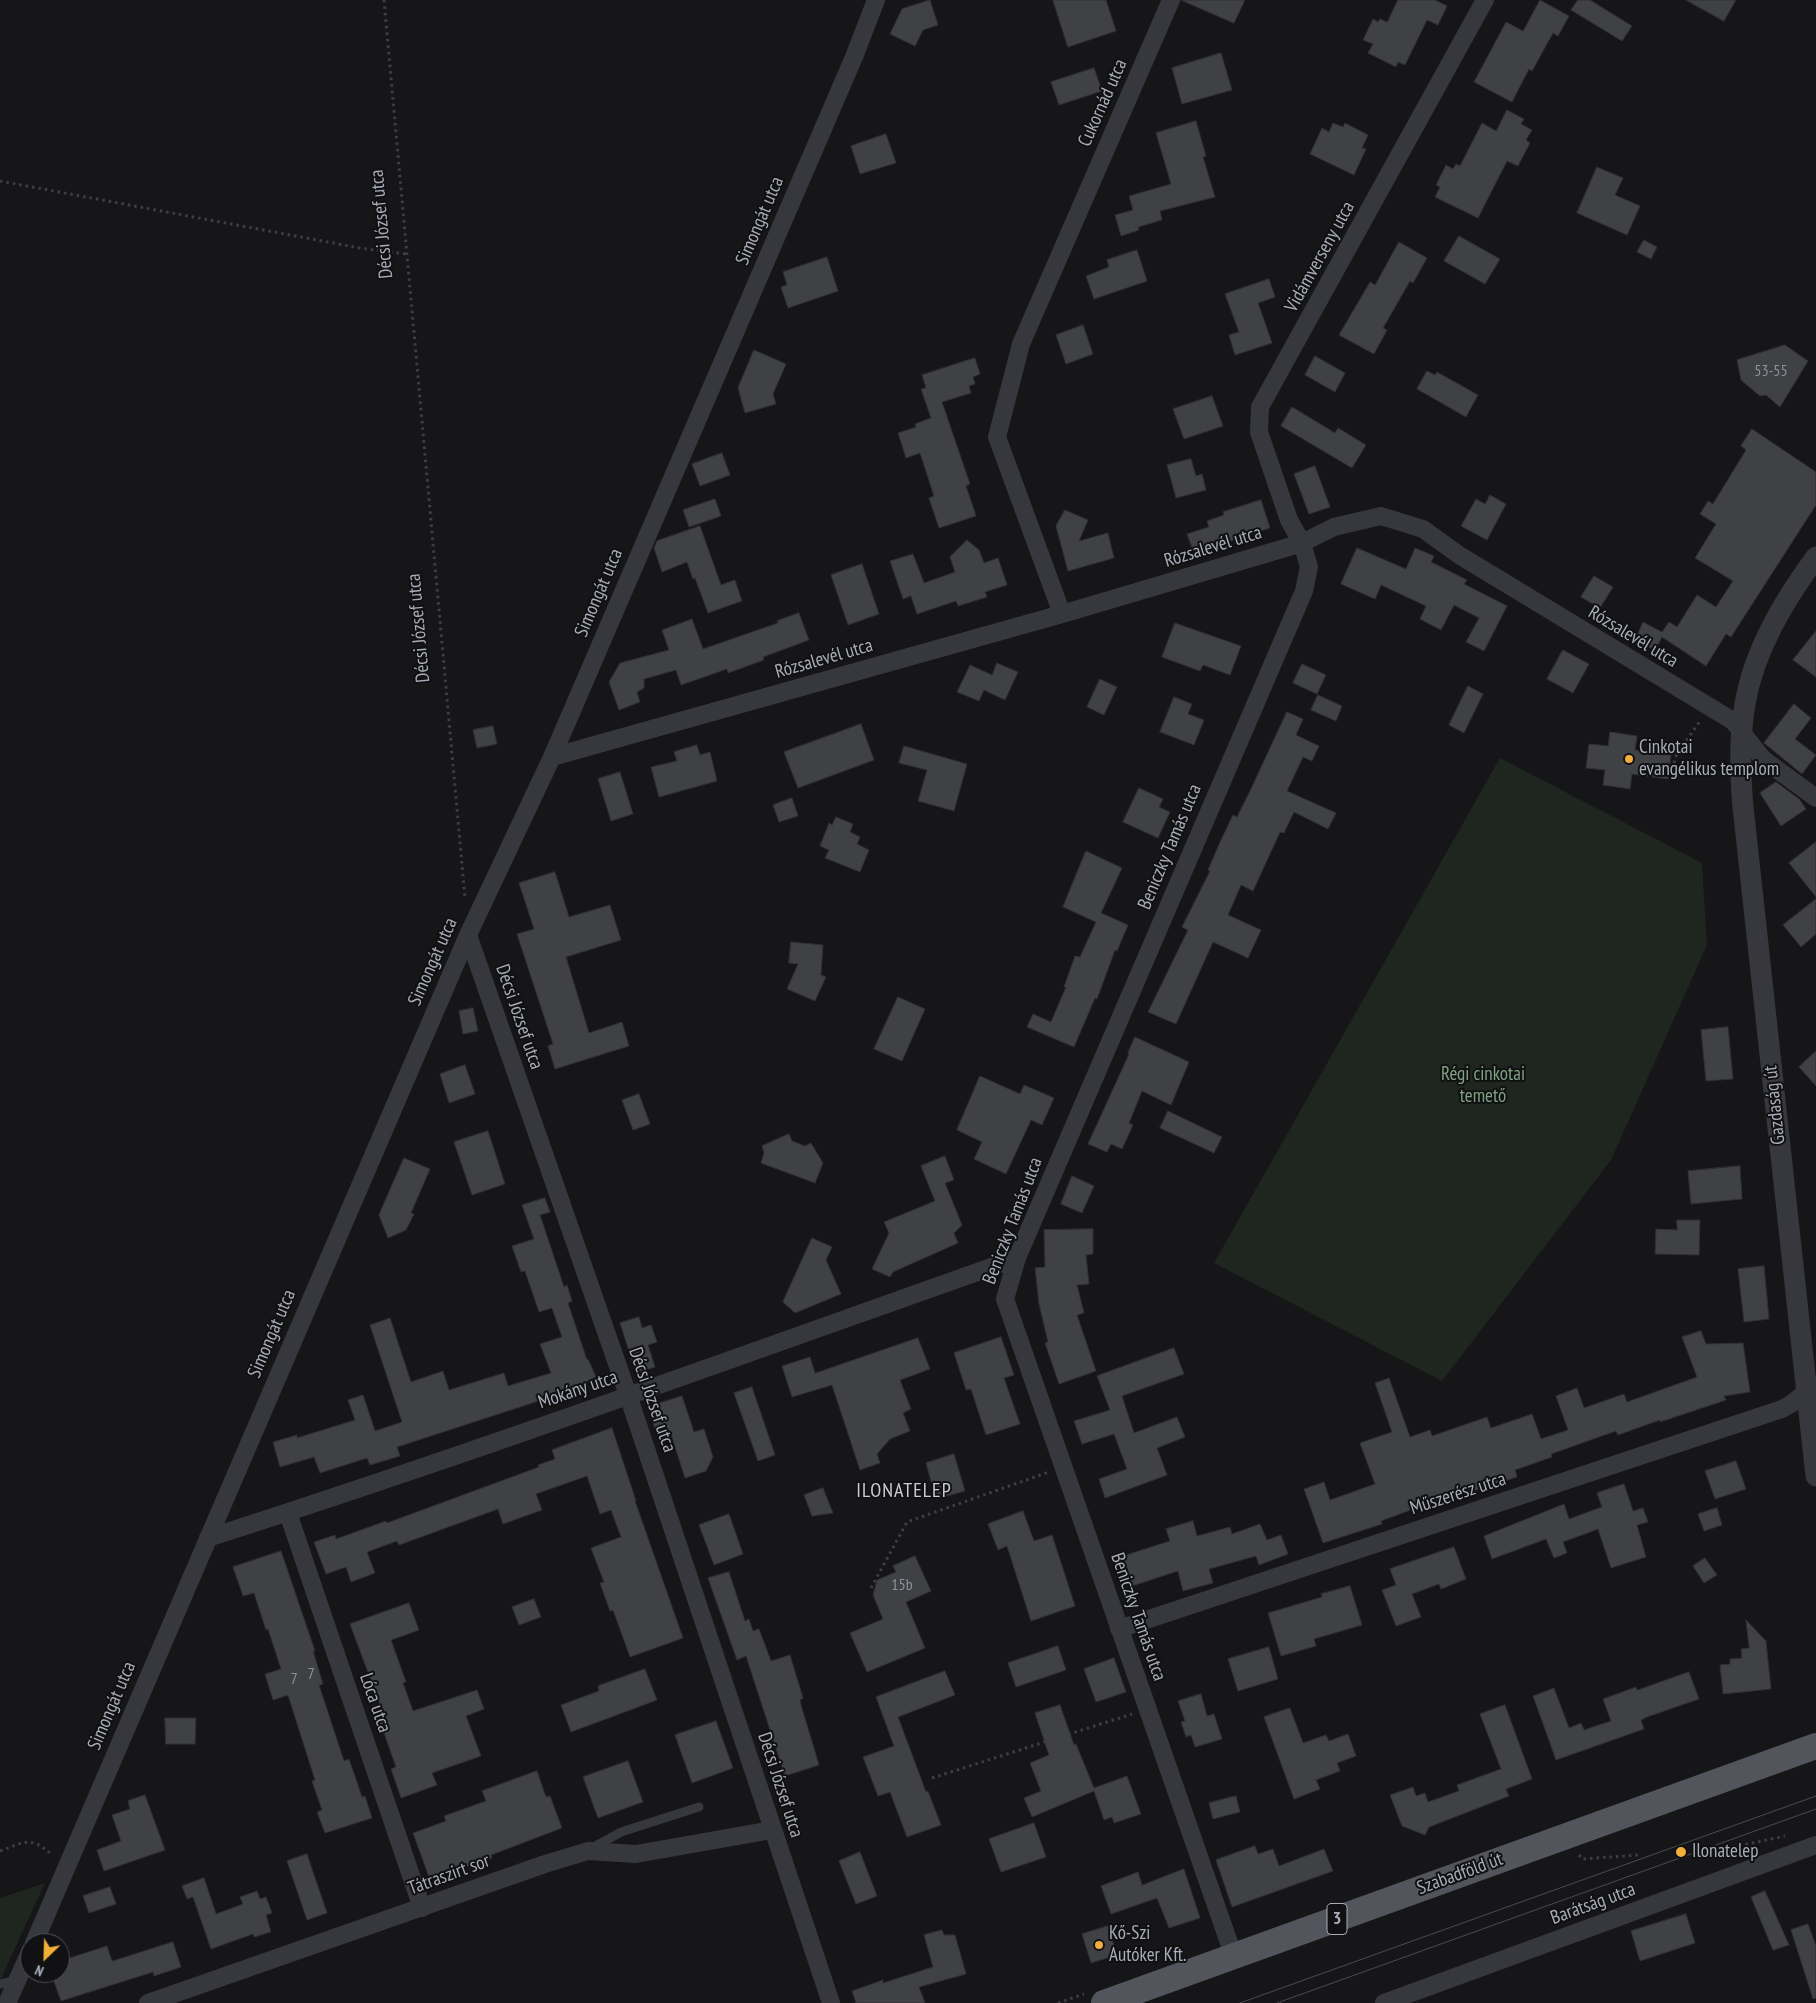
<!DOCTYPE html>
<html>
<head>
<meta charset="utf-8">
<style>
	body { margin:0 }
	#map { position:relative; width:1816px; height:2003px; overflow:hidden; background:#161618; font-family:"PT Sans Narrow",sans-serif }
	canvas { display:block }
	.north { position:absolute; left:20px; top:1933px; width:50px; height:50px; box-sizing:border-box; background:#111113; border:1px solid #4d4f55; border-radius:50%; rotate:204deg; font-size:14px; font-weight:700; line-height:20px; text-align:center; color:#a8adb8 }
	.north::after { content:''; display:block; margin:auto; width:18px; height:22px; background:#f2b134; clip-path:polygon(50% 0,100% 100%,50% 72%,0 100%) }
</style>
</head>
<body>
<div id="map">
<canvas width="1816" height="2003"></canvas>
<div class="north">N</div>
</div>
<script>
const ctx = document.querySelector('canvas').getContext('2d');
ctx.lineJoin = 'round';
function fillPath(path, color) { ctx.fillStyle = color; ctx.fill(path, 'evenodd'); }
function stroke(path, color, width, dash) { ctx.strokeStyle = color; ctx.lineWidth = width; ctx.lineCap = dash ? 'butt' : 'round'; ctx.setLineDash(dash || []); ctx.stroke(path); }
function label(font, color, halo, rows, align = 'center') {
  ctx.font = font + ' "PT Sans Narrow",sans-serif'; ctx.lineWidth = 4; ctx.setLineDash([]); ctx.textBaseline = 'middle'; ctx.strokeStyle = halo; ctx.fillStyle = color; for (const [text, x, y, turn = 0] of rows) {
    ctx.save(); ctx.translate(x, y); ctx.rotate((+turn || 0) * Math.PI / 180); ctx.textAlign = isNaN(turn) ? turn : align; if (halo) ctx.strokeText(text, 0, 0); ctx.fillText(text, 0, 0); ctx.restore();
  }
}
fillPath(new Path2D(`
	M1500,758l202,105 5,82 -96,215 -169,221 -228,-118z
	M45,1883l-45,98v-83z`), '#1e261f');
const building = new Path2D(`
	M930,0l8,25 -15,5 -8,16 -25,-12 12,-25z
	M1053,0h53l10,31 -48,16z
	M1181,0h64l-11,23z
	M1398,0h37l12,6 -9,19 -11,-5 -22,45 -7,-3 -2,5 -28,-14 5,-9 -10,-4 10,-21 5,3 2,-3 7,3z
	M1540,0l29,16 -11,20 -5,-3 -21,38 -3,-2 -17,33 -38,-20 32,-60 17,9z
	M1578,0h12l42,26 -10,15 -51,-31z
	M1686,0h50l-12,21z
	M1221,53l11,37 -50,14 -10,-36z
	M1094,68l8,23 -43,14 -8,-23z
	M1507,110l17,9 -3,5 11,6 -6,10 4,3 -12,23 -11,-5 -29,57 -43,-21 5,-10 -4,-2 10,-20 7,4 3,-5 4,2 22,-43 14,8z
	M1196,121l10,35 -3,1 12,40 -55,14 2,9 -24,7 1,3 -18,6 -6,-21 18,-5 -4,-14 42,-12 -15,-51z
	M1333,123l10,4 2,-4 23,12 -6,13 4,1 -12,26 -44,-21 12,-26 7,4z
	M886,134l10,29 -36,11 -9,-28z
	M1597,167l26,11 -8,17 25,11 -13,29 -50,-22z
	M1459,236l41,23 -15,25 -41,-23z
	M1644,240l13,7 -6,12 -14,-7z
	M1399,242l28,16 -14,25 -3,-2 -27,47 4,2 -13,24 -35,-19 31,-53 5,3z
	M1137,250l10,31 -53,18 -8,-23 23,-9 -2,-7z
	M827,257l11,34 -50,17 -7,-21 6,-2 -4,-13z
	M1269,279l6,18 -17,6 14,40 -37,12 -6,-20 10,-3 -14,-38z
	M1083,325l10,29 -27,10 -10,-29z
	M1785,345l23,16 -28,46 -14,-12 -6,1 -19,-16 -4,-20z
	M754,350l32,14 -13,30 3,10 -31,9 -7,-25z
	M1315,356l30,17 -10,19 -30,-17z
	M975,358l5,16 -7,3 2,7 -6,2 2,7 -29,9 28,82 -4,2 10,30 -37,12 -10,-30 5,-2 -14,-43 -14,5 -8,-25 18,-6 -1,-3 16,-6 -10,-29 5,-1 -4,-13z
	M1427,371l8,4 2,-3 41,23 -12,22 -49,-28z
	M1212,396l11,30 -39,13 -11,-30z
	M1292,407l43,26 3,-5 28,17 -14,23 -71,-42z
	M1752,429l64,43v33l-85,132 -5,-3 -20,32 -44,-29 -7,13 -20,-10 8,-18 19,10 7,-10 8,5 20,-32 19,12 17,-26 -38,-23 21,-34 -16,-10 8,-13 5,3 33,-54 -5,-4z
	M722,453l8,22 -30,11 -8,-22z
	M1191,459l5,17 6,-2 4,16 -30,8 -9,-33z
	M1315,466l15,41 -21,7 -15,-40z
	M1490,495l16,9 -19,36 -26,-14 15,-27 9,5z
	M715,499l6,17 -32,11 -6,-17z
	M1261,500l9,28 -76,25 -7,-19 22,-7 -2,-6 17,-6 -1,-3z
	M1065,510l23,10 -9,21 29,-8 6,25 -46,13 -12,-45z
	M700,526l21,59 14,-5 7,21 -34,12 -13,-35 -2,1 -6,-17 -25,10 -8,-24 3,-7z
	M967,540l12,10 5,13 14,-5 9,27 -22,7 2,5 -29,9 -2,-5 -39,13 -6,-18 -8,3 -13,-38 23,-7 11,29 31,-11 -5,-15z
	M1357,548l49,21 9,-21 19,8 -3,6 36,18 -3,4 43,22 -23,45 -18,-9 13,-24 -25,-13 -13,25 -21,-11 6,-13 -45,-21 -6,14 -34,-15z
	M862,564l17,50 -31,11 -17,-50z
	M1594,576l19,11 -13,21 -19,-11z
	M799,613l10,27 -46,17 1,3 -36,13 -1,-4 -46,16 -5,-15 -32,9v9l-7,4 3,10 -21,8 -10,-28 11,-19 49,-13 -7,-20 30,-11 11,30 75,-26 -1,-2z
	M1175,623l66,23 -11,29 -27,-10 -3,6 -38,-14z
	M1816,631v46l-23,-17z
	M1563,650l26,14 -16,29 -26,-14z
	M997,663l21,9 -13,28 -21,-10 -5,11 -22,-9 13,-27 22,10z
	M1302,664l24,11 -9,19 -24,-11z
	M1100,679l17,8 -13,28 -17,-8z
	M1468,686l15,8 -19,39 -15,-8z
	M1318,695l24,11 -6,15 -25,-11z
	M1174,697l18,7 -4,10 16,6 -10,25 -34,-13z
	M1794,704l17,14 -16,21 21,16 -14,19 -38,-31z
	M1287,712l16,7 -7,16 23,11 -7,15 -9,-4 -16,34 49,22 -8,16 -34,-17 -10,21 -4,-1 -27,59 -12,-6 -13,30 33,15 -13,28 -35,-16 -37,82 -28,-12 40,-82 -6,-3 28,-56 -2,-1 13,-30 12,-25 4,2 13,-26z
	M861,724l13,36 -76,28 -14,-36z
	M493,726l4,18 -20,4 -4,-18z
	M1610,732l27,4 -2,14 36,5 -3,24 -36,-5 -2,15 -27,-4 2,-15 -19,-2 3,-24 19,2z
	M697,745l3,10 10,-3 7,29 -58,16 -8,-30 26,-6 -3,-9z
	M904,746l63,18 -13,47 -36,-10 9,-31 -28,-7z
	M620,772l13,42 -22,7 -13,-42z
	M1776,782l23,17 7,10 -25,17 -21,-33z
	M1139,788l24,11 -4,8 11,5 -12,26 -35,-16z
	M792,798l6,18 -19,6 -6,-17z
	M836,817l17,7 -3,8 10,5 -3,7 12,6 -9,22 -35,-14 4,-8 -9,-4 9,-23 3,2z
	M1816,842v55l-27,-34z
	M1086,851l36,17 -21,45 27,12 -11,26 -2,-1 -18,49 -2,-1 -21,49 -47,-20 6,-13 18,8 15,-35h-2l11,-31 5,1 16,-35 -33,-15z
	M555,872l14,45 41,-12 11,35 -55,17 23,76 33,-11 7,24 -74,23 -7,-23 5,-2 -36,-110 17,-5 -15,-46z
	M1816,899v35l-15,13 -18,-22z
	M791,942l32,3 -2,30 5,2 -11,24 -28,-12 11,-25 -9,-1z
	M898,997l27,12 -23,52 -28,-12z
	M473,1008l5,23 -15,3 -4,-23z
	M1728,1027l5,52 -27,2 -5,-51z
	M1135,1037l54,25 -18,43 -29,-14 -13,32 4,2 -11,24 -11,-5 -4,8 -19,-8 41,-90 -1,-1z
	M1816,1051v35l-17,-19z
	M465,1065l10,29 -26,9 -9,-29z
	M980,1076l40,18 4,-9 30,13 -12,27 -11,-5 -25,54 -32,-15 8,-17 -25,-12z
	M639,1094l11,30 -17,6 -11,-30z
	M1168,1111l54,26 -8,16 -54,-25z
	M488,1131l17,53 -33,11 -18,-53z
	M789,1134l3,7 13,5 6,-3 12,20 -8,20 -54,-20 3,-10 -2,-7z
	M945,1156l9,24 -9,3 17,42 -8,8 4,10 -65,29 -3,5 -18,-8 17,-36 -5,-11 51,-21 -14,-35z
	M404,1158l26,11 -19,44 3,1 -8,16 -18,8 -9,-23z
	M1740,1166l2,33 -51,5 -3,-33z
	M1072,1176l22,10 -12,27 -21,-9z
	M545,1198l5,14 -10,3 24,72 3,-2 5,16 -4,2 19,57 1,-1 8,18 -33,16 -166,54 3,9 -30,9 -3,-7 -47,15 -6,-16 -34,10 -7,-25 24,-7v3l58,-18 -7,-20 15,-5 12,36 27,-9 -32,-97 20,-7 21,64 32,-11 6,19 55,-17 4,13 43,-13 -11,-29 22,-7 -10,-29 -13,4 -14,-41 -4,1 -9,-26 22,-7 -12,-34z
	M1677,1220h23l-1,35 -44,-1 1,-25 21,1z
	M1093,1229v25l-7,1 3,29 -12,1 7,28 -7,2 19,56 -37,13 -14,-41 3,-1 -9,-38 -4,-36 10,-1 -1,-37z
	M812,1238l20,9 -6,13 15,34 -46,19 -12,-11z
	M1764,1266l5,53 -25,3 -6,-53z
	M639,1317l3,11 9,-3 6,17 -9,3 7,22 -19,6 -16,-50z
	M1701,1331l5,13 37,-1 7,49 -26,4 2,4 -66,22v-2l-42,15 -2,-4 -65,23 1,3 -37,13 2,7 -84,27 -1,-2 -51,19 1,3 -59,19 -19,-54 20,-7 6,18 45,-16 -15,-41 32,-11 -17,-49 14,-5 21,59 20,-7 2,6 55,-19 4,11 41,-14 9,25 27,-9 -12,-34 21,-8 7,20 40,-14 3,8 70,-25 -15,-40z
	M1001,1337l13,38 -10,3 16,46 -34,11 -15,-46 -5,1 -12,-37z
	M918,1338l12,31 -30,11 11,29 -8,4 7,18 -20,8 -13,15 3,9 -20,7 -28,-85 -40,12 -10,-31 28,-9 5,16z
	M1174,1348l10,26 -62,22 12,37 43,-16 8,20 -28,11 10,27 -62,23 -6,-19 28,-10 -13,-35 -32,10 -8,-23 36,-11 -13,-34z
	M752,1387l23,68 -17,6 -24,-68z
	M682,1396l12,36 10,-3 9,28 -7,14 -21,7 -14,-44 -13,4 -10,-31z
	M612,1428l24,73h-1l48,137 -53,19 -17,-47 -3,1 -10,-28 4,-1 -13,-34 30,-11 -10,-27 -11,4 -13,-38 -51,18 6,16 -39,14 -5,-15 -99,36 -2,-4 -30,11 8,21 -24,9 -5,-15 -20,7 -12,-32 21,-7 1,4 50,-18 1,2 152,-56 -1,-2 17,-6 -3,-9z
	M954,1454l11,37 -29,8 -10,-36z
	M1736,1461l10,28 -31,10 -10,-28z
	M1624,1484l9,27 10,-3 5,14 -11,3 9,32 -35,11 -13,-39 -35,13 4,11 -13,5 -8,-19 -54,20 -8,-23 80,-32 5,15 33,-12 -5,-14z
	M823,1488l10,25 -21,3 -8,-21z
	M1717,1508l5,17 -18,6 -6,-17z
	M1023,1511l11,30 18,-6 23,71 -44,15 -24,-75 -9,4 -10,-26z
	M729,1514l14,40 -29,11 -15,-40z
	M1193,1521l4,15 33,-9 2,7 28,-10 7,16 14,-5 7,19 -29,11 -3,-9 -47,13 4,14 -30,8 -5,-20 -46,15 -9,-30 47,-15 -4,-12z
	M1454,1547l12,32 -25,10 -2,-5 -27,10 9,23 -25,9 -14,-36 14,-5 -6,-16z
	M281,1551l34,100h-2l10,33 -4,1 25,76 5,-2 13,38 3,-1 7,22 -47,15 -8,-21 5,-2 -10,-29 3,-1 -27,-85 -15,5 -8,-26 16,-5 -13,-40 -2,1 -12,-37 -11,3 -10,-29z
	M915,1556l16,35 -25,11 19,46 -58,24 -17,-39 33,-14 -10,-24 4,-15 19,-8 -3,-6z
	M1705,1558l12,17 -13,8 -11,-17z
	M729,1572l16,49 4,-2 4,12 6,-2 12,32 19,-6 13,43 -3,2 1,5 18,60 -34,11 -39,-120 -9,4 -29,-82z
	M1350,1586l12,39 -48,14 2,7 -35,10 -13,-43 54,-16 -1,-3z
	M534,1599l7,18 -22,8 -7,-18z
	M409,1603l10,27 -28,10 15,42 -3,1 10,28 64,-21 7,19 -18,7 15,40 -49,17 5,12 -36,13 -10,-29 5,-2 -12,-34 -3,1 -8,-21 9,-3 -32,-86z
	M1746,1620l20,21 5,48 -48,5 -3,-29 10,-1v-5l12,-1 -1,-9 8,-1z
	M1058,1646l8,24 -50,17 -8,-24z
	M1269,1647l9,32 -40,12 -10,-32z
	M1114,1658l12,34 -30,10 -12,-33z
	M645,1669l12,31 -86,32 -10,-27 38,-14 -1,-5z
	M945,1671l10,24 -57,22 28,75 2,-1 13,34 -34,12 -17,-45 -12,4 -15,-39 31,-11 -18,-49z
	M1689,1672l10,27 -52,18 -6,3 3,9 -88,31 -23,-64 21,-8 15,40 12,-5 3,7 27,-9 -8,-22 33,-12 1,3z
	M1201,1694l6,22 7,-2 8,25 -27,8 -4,-12 -5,2 -5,-15 4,-1 -7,-20z
	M1060,1705l14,40 2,-1 18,44 33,-12 14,38 -27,9 -2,-6 -8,3 -10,-29 -62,26 -8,-19 17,-7 -11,-28 19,-8 -14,-42z
	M1505,1705l27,74 -26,10 3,7 -80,31 -4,8 -23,-9 -12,-31 23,-8 3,9 9,-3 3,9 31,-11 -2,-6 44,-16 -21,-55z
	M1290,1708l13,35 23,-8 3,6 19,-7 8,22 -19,7 3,8 -24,9 4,9 -26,10 -30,-82z
	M165,1718h31l-1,26h-29z
	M716,1721l17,47 -41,15 -17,-48z
	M628,1761l15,41 -45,16 -15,-41z
	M537,1771l9,26 4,-1 12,32 -71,27 1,3 -29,10 -1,-3 -33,12 -16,-44 33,-12 -2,-5 42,-15 -4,-10z
	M145,1795l20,55 -61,21 -7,-21 24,-9 -9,-26 18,-6 -2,-8z
	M1236,1796l4,16 -27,7 -4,-16z
	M1034,1823l12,34 -45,15 -12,-33z
	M1255,1846l3,8 15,-5 6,17 45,-17 9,22 -101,36 -16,-47z
	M860,1852l17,44 -21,8 -17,-43z
	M307,1854l20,59 -20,7 -20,-59z
	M1184,1869l16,49 -31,10 -12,-30 -46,16 -10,-28 37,-14 4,13z
	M204,1878l12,36 27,-10 -3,-7 17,-6 3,8 6,-2 6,16 -6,2 5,17 -17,5 -1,-3 -42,15 -18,-52 -6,2 -5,-13z
	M110,1887l6,17 -27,9 -6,-17z
	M1765,1891l24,54 -16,5 -22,-53z
	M1686,1914l9,29 -55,18 -9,-30z
	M1808,1924l8,22v52l-3,1 -22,-69z
	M1108,1926l9,29 -26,8 -9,-29z
	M942,1930l2,5h11l11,39 -47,13 6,16h-69l-4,-12 31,-11v3l50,-16 -9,-32z
	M173,1942l8,25 -27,9 -1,-4 -92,29 -10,-28h9v-12l47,-15 5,15z`);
fillPath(building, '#404145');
stroke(building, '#303034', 1);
stroke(new Path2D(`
	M384,0l81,898
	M0,181l360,67 46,6
	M1674,763l2,-7 24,-35
	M871,1588l36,-66 142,-50
	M932,1778l200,-64
	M1720,1850l65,-14
	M0,1851c25,-9 31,-16 53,5
	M1579,1855l3,4 57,-4
	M1058,2003l26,-9`), '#3d3f44', 3, [2.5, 4]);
stroke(new Path2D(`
	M592,1848l29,-16 78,-25
	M0,1984l17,-4`), '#37383d', 9);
stroke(new Path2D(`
	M1062,614l-65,-177 24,-93 150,-344
	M552,757l510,-143 240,-71 32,-16 47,-11 42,13 36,26 274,166 30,38 53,39
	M468,935l160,460 203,608
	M288,1513l134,395
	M208,1538c272,-87 540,-185 809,-280
	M1119,1629l663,-220 9,-5 24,-19
	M34,1943l434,-1008 84,-178 302,-700 22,-57
	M1234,1957l-229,-658 12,-41 287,-667 5,-24 -7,-24 -13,-23 -30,-88 1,-25 225,-407
	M7,2003l23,-51
	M148,2003l397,-139 43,-13 48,3 136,-24
	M1384,2003l432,-158`), '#37383d', 18);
stroke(new Path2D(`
	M1816,557c-32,44 -62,93 -71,147 -6,34 -5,69 -2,103l73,669`), '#37383d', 21);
stroke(new Path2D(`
	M1104,2003l712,-257`), '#53555c', 26);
stroke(new Path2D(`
	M1240,2003l576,-207
	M1277,2003l539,-194`), '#4a4c52', 1);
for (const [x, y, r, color] of [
	[1629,759,5,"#f2b134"],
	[1681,1852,6,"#f2b134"],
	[1099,1945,5,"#f2b134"]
]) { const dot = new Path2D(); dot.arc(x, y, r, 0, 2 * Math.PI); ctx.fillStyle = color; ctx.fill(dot); stroke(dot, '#111113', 2); }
label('16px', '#8e929b', null, [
	["53-55",1771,371],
	["15b",902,1585],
	["7",311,1674],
	["7",294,1679]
]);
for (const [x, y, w] of [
	[1337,1919,20]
]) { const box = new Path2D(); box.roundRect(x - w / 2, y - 15.5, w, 31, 4); ctx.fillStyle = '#111113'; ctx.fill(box); stroke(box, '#a8adb8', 1); }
label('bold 18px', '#a8adb8', null, [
	["3",1337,1919]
]);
label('19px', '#a8adb8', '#111113', [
	["Cukornád utca",1103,103,-66],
	["Simongát utca",760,221,-67],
	["Décsi József utca",382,224,-95],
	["Vidámverseny utca",1320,257,-61],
	["Rózsalevél utca",1213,547,-17],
	["Simongát utca",599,593,-67],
	["Décsi József utca",419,628,-95],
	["Rózsalevél utca",1633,637,31],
	["Rózsalevél utca",824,659,-16],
	["Beniczky Tamás utca",1170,847,-67],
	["Simongát utca",433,962,-66],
	["Décsi József utca",519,1017,71],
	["Gazdaság út",1775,1105,-96],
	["Beniczky Tamás utca",1013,1221,-69],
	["Simongát utca",272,1334,-67],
	["Mokány utca",578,1390,-19],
	["Décsi József utca",652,1400,71],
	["Műszerész utca",1458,1494,-18],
	["Beniczky Tamás utca",1138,1617,71],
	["Lóca utca",375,1703,71],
	["Simongát utca",112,1706,-67],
	["Décsi József utca",780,1785,72],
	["Szabadföld út",1460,1874,-20],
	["Tátraszirt sor",449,1875,-20],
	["Barátság utca",1593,1904,-20]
]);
label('19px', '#a8adb8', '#111113', [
	["Cinkotai",1639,748],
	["evangélikus templom",1639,770],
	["Ilonatelep",1692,1852],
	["Kő-Szi",1109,1934],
	["Autóker Kft.",1109,1956]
], 'left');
label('19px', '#7fa381', '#111113', [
	["Régi cinkotai",1483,1075],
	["temető",1483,1097]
]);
ctx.letterSpacing = '1px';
label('20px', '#c9ccd4', '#111113', [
	["ILONATELEP",904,1491]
]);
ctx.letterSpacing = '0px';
</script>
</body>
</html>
